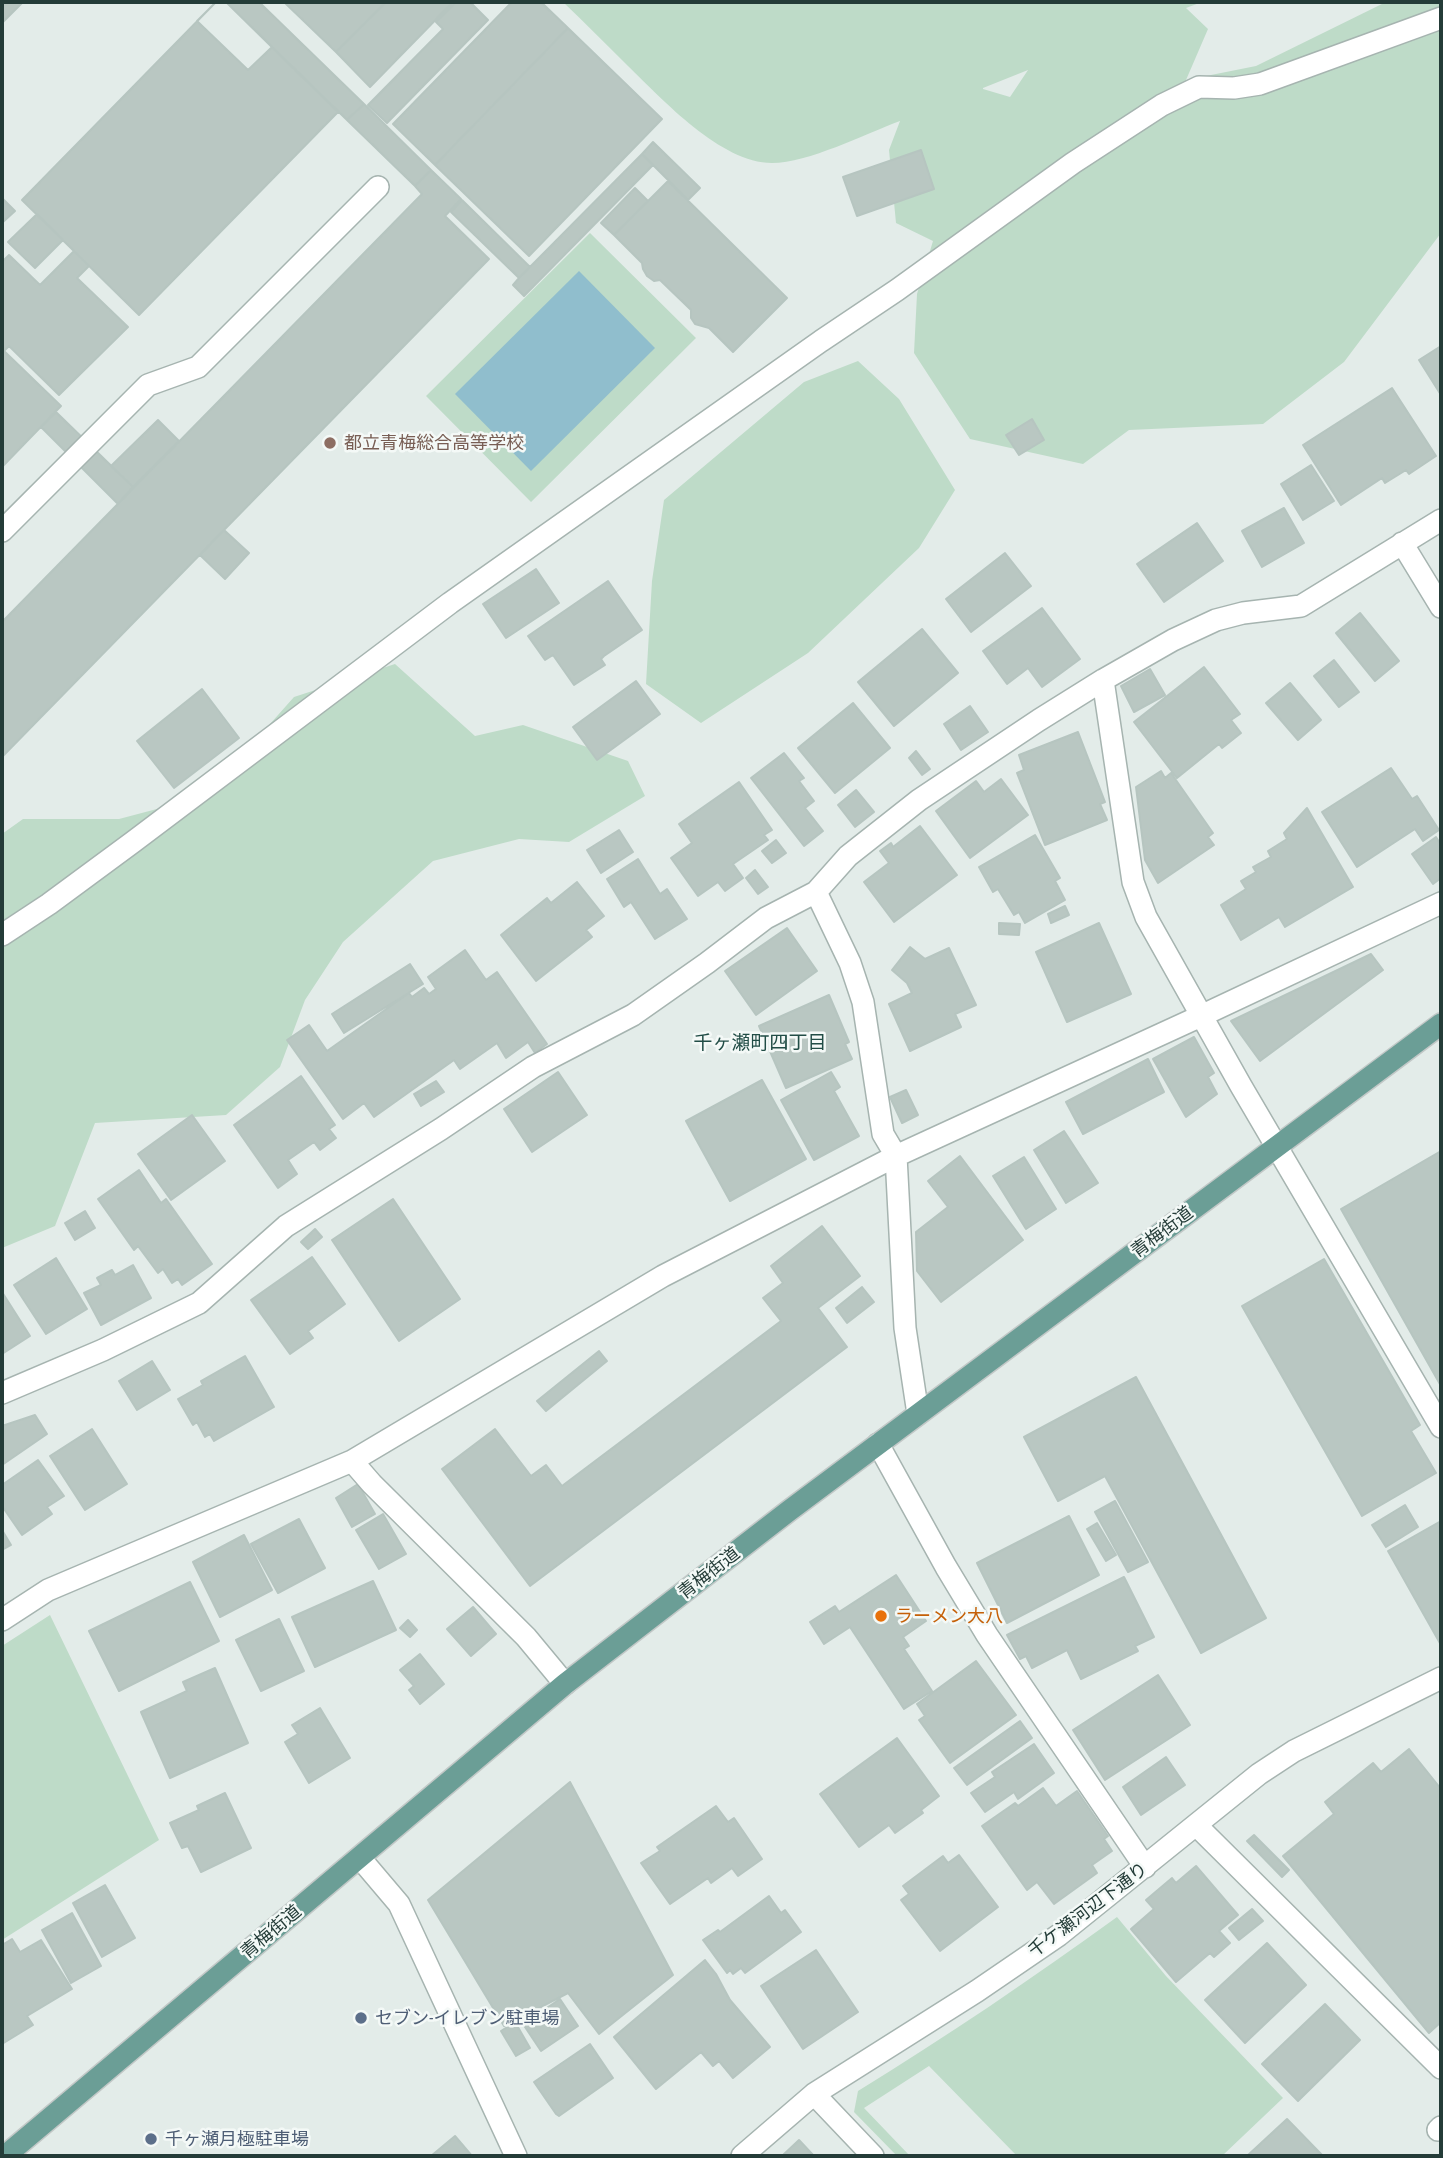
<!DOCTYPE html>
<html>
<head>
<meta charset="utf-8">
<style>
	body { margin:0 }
	#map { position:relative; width:1443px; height:2158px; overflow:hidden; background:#e3ece9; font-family:"Asap Condensed",sans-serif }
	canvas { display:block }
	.frame { position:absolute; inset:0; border:4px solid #243c38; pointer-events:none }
</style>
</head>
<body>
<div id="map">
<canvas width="1443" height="2158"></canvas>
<div class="frame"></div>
</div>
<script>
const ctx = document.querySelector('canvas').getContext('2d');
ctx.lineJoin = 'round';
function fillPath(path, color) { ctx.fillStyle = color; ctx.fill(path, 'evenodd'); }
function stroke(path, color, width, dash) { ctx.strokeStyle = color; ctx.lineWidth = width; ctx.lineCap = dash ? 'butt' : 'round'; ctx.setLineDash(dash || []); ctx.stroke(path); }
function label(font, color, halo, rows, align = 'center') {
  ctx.font = font + ' "Asap Condensed","Noto Sans JP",sans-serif'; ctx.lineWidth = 5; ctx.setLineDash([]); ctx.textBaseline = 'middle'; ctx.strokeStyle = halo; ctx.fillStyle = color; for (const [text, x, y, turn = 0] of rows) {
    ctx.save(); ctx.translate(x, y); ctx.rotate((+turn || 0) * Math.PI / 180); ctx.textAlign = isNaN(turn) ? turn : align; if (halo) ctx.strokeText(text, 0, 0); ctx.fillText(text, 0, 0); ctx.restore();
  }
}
fillPath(new Path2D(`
	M563,2h639l-16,6 22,21 -22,51 70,-14 130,-64h55v231l-97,129 -81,62 -134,6 -46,34 -113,-25 -56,-86 3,-59 16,-53 -37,-18 -7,-73 11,-29c-35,13 -92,42 -128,42 -51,0 -109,-63 -144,-97 -22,-22 -43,-43 -65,-64zM1028,70l-18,27 -27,-8v-1z
	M590,233l106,105 -165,164 -105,-106z
	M858,361l41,38 56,91 -36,58 -111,105 -107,70 -55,-39 6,-103 12,-81 140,-118z
	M395,664l80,72 48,-11 105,36 17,35 -76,46 -50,-3 -86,22 -90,81 -38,58 -25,67 -54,48 -131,8 -40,103 -53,22v-414l21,-15h96l87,-23 88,-99z
	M50,1615l109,225 -157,100v-294z
	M1117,1917l49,59 117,122 -61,58h-205l-88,-90 -65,42 46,48h-13l-43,-44 4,-21c88,-54 175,-113 259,-174z`), '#bedbc8');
fillPath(new Path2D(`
	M579,271l76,77 -124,123 -76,-77z`), '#90becd');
const building = new Path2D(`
	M2,2h21l-21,21z
	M216,2h10l112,110 -199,203 -117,-115z
	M216,2h10l46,45 -24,23 -51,-49z
	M226,2h33l105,102 -17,16z
	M284,2h102l-50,50z
	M386,2h67l-83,85 -34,-35z
	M456,2h14l18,18 -101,103 -19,-18 75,-76 -7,-7z
	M512,2h29l27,26 -133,137 -42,-41z
	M568,28l94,91 -133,137 -94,-91z
	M364,104l67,66 -16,16 -68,-66z
	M653,142l47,46 -12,12 -46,-46z
	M921,150l13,39 -77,27 -14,-39z
	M642,154l11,11 -129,131 -11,-11 6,-7z
	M431,170l30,29 -16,17 44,43 -487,498v-135l420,-428 -7,-8z
	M668,181l119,117 -54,54 -24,-24 -14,-4 -4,-6v-8l-31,-30 -6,1 -7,-5 -4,-7 -1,-6 -28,-28z
	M635,188l13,13 -34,34 -13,-12z
	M2,198l13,13 -12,11 -1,-1z
	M462,200l68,67 -11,11 -68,-66z
	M37,214l26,26 -28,28 -27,-26z
	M74,251l15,15 -12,12 51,49 -69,68 -50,-49 -5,5 -2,-2v-87l7,-7 31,30z
	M1441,346v49l-22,-35z
	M2,349l59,57 -59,61z
	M1392,388l44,68 -27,18 -3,-4 -21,13 -3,-5 -41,27 -38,-60z
	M56,412l77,75 -15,17 -77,-77z
	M1032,419l12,21 -25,15 -13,-20z
	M158,420l21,21 -46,46 -22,-21z
	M1311,465l23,36 -31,19 -22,-36z
	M1284,508l20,35 -42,24 -20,-36z
	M1197,523l26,38 -59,41 -27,-38z
	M224,530l25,23 -24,26 -25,-24z
	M1005,553l26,33 -60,46 -25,-33z
	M536,569l23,34 -53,35 -23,-34z
	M608,581l34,49 -38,26 -3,3 4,6 -31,20 -21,-30 -8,5 -17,-24z
	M1042,608l38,51 -38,28 -14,-19 -21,16 -24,-33z
	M1360,613l39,48 -24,20 -39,-48z
	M922,629l36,44 -64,53 -36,-44z
	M1334,660l25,32 -20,15 -25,-31z
	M1204,667l36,47 -9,6 10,13 -19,15 -3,-4 -42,34 -43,-56z
	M1150,669l15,26 -31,17 -13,-26z
	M636,681l24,33 -63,46 -24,-33z
	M1290,683l31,37 -23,20 -32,-37z
	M202,689l37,49 -65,50 -37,-47z
	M853,703l37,45 -55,45 -37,-45z
	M970,706l18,26 -27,18 -17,-26z
	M1078,732l27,70 -5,2 7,16 -62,25 -28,-72 7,-3 -5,-15z
	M916,751l14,18 -8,6 -13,-17z
	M784,753l20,25 -5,3 15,20 -9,7 18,23 -19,15 -53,-68z
	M1391,768l21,31 5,-3 22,34 -16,11 -8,-12 -58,38 -35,-55z
	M1161,771l4,7 6,-5 42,60 -5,4 6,8 -56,38 -13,-23 -9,-73z
	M1001,779l27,36 -58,43 -34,-47 40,-30 8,11z
	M739,782l33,48 -8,5 4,5 -35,24 10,14 -18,13 -7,-9 -20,14 -27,-38 21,-15 -13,-19z
	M856,790l18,22 -19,15 -17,-22z
	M1307,808l46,79 -68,40 -6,-10 -38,23 -20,-35 25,-16 -5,-8 15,-9 -3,-5 18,-10 -3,-6 19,-12 -3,-6z
	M920,826l37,49 -63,47 -30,-40 25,-19 -9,-12 11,-8 2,4z
	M619,830l14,22 -32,21 -14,-23z
	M1035,835l25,43 -5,3 10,19 -40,23 -6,-11 -5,3 -16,-26 -5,3 -14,-25z
	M1436,837l5,8v33l-8,6 -21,-30z
	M776,840l10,13 -14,10 -10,-12z
	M638,859l22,35 7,-5 20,30 -32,20 -24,-37 -7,5 -17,-28z
	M755,870l13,17 -10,7 -12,-16z
	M577,882l27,34 -18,14 6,7 -56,44 -35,-46 46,-37 4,5z
	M1065,906l4,9 -18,8 -3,-9z
	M999,923l21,1 -1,11 -20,-1z
	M1099,923l32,71 -64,28 -31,-70z
	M787,928l30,43 -61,44 -31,-44z
	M910,947l15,12 24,-11 27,57 -21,9 6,13 -51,24 -21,-47 23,-11 -5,-10 -15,-13z
	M465,950l21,30 11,-8 50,72 -12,9 -7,-11 -22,16 -9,-15 -37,26 -6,-9 -80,57 -10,-14 -21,16 -56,-79 22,-15 18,26 82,-58 3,4 12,-9 5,6 7,-5 -8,-12z
	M1371,954l12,16 -123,91 -29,-40z
	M410,964l13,20 -79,49 -12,-19z
	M829,995l20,47 -4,2 7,15 -66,29 -27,-62z
	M1194,1037l20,36 -6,4 9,17 -31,23 -33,-58z
	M1148,1059l16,33 -81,42 -17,-32z
	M558,1072l29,43 -55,37 -28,-43z
	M831,1072l9,15 -6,4 25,45 -45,24 -33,-60z
	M301,1076l34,49 -6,4 7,9 -16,12 -6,-8 -26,18 9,14 -19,14 -44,-63z
	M762,1080l44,79 -76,42 -44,-80z
	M436,1081l8,11 -23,14 -7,-12z
	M906,1090l12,25 -16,8 -12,-26z
	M192,1115l33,46 -54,39 -33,-46z
	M1064,1131l34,52 -32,20 -32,-53z
	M1441,1151v235l-100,-177z
	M960,1156l63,84 -82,62 -24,-31 -1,-39 32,-25 -20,-26z
	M1024,1157l32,52 -30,20 -33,-53z
	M139,1170l22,33 5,-4 46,65 -30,21 -4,-6 -6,4 -9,-14 -5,4 -20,-27 -4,4 -36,-51z
	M393,1199l67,100 -61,42 -67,-101z
	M85,1211l10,17 -20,12 -10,-17z
	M822,1226l38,50 -42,32 29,39 -317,239 -88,-117 53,-40 36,47 15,-11 16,21 219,-165 -18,-23 20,-15 -12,-17z
	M315,1229l7,8 -14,12 -7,-7z
	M312,1257l33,47 -37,27 5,7 -23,16 -39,-54z
	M56,1258l31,51 -41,25 -32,-49z
	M1324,1259l96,166 -9,6 25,42 -74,43 -120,-210z
	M133,1265l18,33 -50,27 -17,-32 17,-8 -4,-7 15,-8 3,5z
	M862,1287l12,15 -27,21 -11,-15z
	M2,1292l28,44 -28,18z
	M599,1351l8,10 -61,50 -9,-10z
	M245,1356l29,51 -60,34 -4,-7 -5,3 -8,-15 -4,3 -15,-26 25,-14 -2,-4z
	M152,1361l18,29 -33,20 -18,-29z
	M1136,1377l130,241 -65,35 -96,-177 -47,25 -34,-64z
	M35,1415l12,19 -45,31v-39z
	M92,1429l35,55 -42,26 -35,-54z
	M38,1460l26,36 -17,11 5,7 -30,21 -20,-29v-21z
	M358,1484l17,30 -23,13 -16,-29z
	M1115,1501l33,61 -20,10 -33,-60z
	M1405,1505l13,22 -32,20 -14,-22z
	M383,1514l23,40 -27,15 -23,-39z
	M1069,1516l30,59 -92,48 -30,-60z
	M299,1519l26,49 -47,25 -27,-49z
	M1441,1521v124l-53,-94z
	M1097,1523l19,32 -10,6 -19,-32z
	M2,1530l9,15 -9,5z
	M244,1535l28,55 -52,27 -27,-55z
	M896,1575l30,46 -23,16 6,9 -5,3 28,42 -28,18 -54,-82 -26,17 -14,-22 25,-16 4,6z
	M1124,1577l30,60 -19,9 3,5 -57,28 -14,-29 -35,18 -6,-12 -6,3 -13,-24z
	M373,1581l23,49 -81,37 -23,-50z
	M190,1582l29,59 -100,50 -30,-60z
	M473,1607l23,27 -25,22 -24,-27z
	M279,1619l25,52 -43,20 -25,-51z
	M408,1620l9,10 -7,7 -10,-9z
	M420,1654l24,30 -24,20 -11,-14 5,-4 -14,-16z
	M976,1661l40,54 -66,48 -31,-43 6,-4 -8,-12z
	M215,1668l33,75 -78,35 -29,-66 46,-21 -4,-9z
	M1158,1675l32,50 -85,55 -32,-50z
	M320,1708l30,50 -41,25 -24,-41 13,-8 -6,-9z
	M1020,1721l12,17 -65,47 -13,-17z
	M897,1738l42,58 -18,14 2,3 -28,20 -6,-8 -30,22 -39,-53z
	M1034,1744l20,29 -36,26 -4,-7 -29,20 -14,-19 24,-16 -3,-5z
	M1409,1749l32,40v233l-12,11 -146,-177 51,-42 -9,-12 48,-39 8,9z
	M1166,1757l19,28 -44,30 -18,-28z
	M570,1782l103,193 -74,59 -31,-41 -64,33 -76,-126z
	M1043,1788l13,18 21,-15 31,45 -4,3 8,12 -20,14 5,8 -43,31 -17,-22 -10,8 -45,-64 33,-23 3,3z
	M225,1793l26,55 -50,24 -13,-26 -6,2 -12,-25 29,-13 -2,-4z
	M716,1806l12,16 6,-4 28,41 -24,17 -6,-8 -21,15 -3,-5 -38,26 -29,-41 19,-12 -3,-4z
	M1254,1835l35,35 -7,7 -35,-36z
	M959,1855l39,52 -58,44 -39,-51 8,-6 -6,-8 40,-30 5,7z
	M1196,1866l42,49 -19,16 11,12 -16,14 -4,-4 -34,29 -45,-53 23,-20 -8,-9 26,-22 4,5z
	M105,1885l30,53 -33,19 -29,-54z
	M769,1896l12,17 4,-3 16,22 -56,41 -4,-5 -8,6 -3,-4 -3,3 -24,-33 15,-10 2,2z
	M1252,1909l11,12 -24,19 -10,-12z
	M72,1913l29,53 -30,17 -29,-53z
	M12,1939l8,13 21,-12 31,49 -45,27 6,9 -31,19v-99z
	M1267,1943l39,42 -61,58 -40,-43z
	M816,1950l42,62 -55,37 -42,-63z
	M705,1960l11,14 14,26 40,47 -37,31 -14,-17 -6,5 -12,-14 -45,37 -42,-52z
	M560,1999l18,27 -37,25 -18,-27z
	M1325,2004l35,36 -62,61 -36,-37z
	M515,2022l15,26 -14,8 -15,-25z
	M590,2044l23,34 -54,38 -3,-2 -22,-32z
	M1287,2119l36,37h-76z
	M455,2136l17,20h-41z
	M799,2140l15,16h-32z`);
fillPath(building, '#b9c7c2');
stroke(building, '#b6c5c0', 2);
const minor = new Path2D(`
	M2,531l146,-146 50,-18 180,-180
	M1402,543l39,64
	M1103,680l30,202 13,35 95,169 200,341
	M816,892l34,71 13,39 20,132 13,22 9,172 13,86
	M2,935l47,-31 84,-62 317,-239 371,-262 76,-51 176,-127 89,-58 37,-18 35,1 26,-4 181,-66
	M2,1393l101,-43 96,-47 87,-77 155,-97 92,-62 100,-52 74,-52 59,-45 50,-26 32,-36 71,-56 120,-80 64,-40 70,-40 43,-20 27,-7 58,-7 140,-86
	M878,1444l68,123 41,68 158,232
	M352,1461l20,23 154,153 39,47
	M2,1620l46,-30 304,-129 311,-185 233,-120 307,-141 238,-112
	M1196,1825l245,243
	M360,1858l39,46 117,252
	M814,2094l59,62
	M1438,2130l3,-3
	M742,2156l72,-62 163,-103 82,-56 200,-161 35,-23 147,-73`);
const major = new Path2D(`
	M5,2156l560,-472 225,-174 651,-486`);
stroke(minor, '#a6b4b0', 24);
stroke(major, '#c2c8c7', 24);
stroke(minor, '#fff', 21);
stroke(major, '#6b9e96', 21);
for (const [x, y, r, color] of [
	[330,443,7,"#8d6e63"],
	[881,1616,7,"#e8710a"],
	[361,2018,7,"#5c6f8a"],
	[151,2139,7,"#5c6f8a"]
]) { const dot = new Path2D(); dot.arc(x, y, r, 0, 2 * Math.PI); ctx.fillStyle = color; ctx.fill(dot); stroke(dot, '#f4f9f7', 2.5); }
label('18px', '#785e54', '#f4f9f7', [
	["都立青梅総合高等学校",344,443]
], 'left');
label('18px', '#243c38', '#f4f9f7', [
	["青梅街道",1162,1232,-37],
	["青梅街道",709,1573,-38],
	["千ケ瀬河辺下通り",1088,1910,-37],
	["青梅街道",271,1932,-40]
]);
label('18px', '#c56008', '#f4f9f7', [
	["ラーメン大八",895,1616]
], 'left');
label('18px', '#4e5e75', '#f4f9f7', [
	["セブン-イレブン駐車場",375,2018],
	["千ヶ瀬月極駐車場",165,2139]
], 'left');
label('19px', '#214d46', '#f4f9f7', [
	["千ヶ瀬町四丁目",760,1043]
]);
</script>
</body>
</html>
